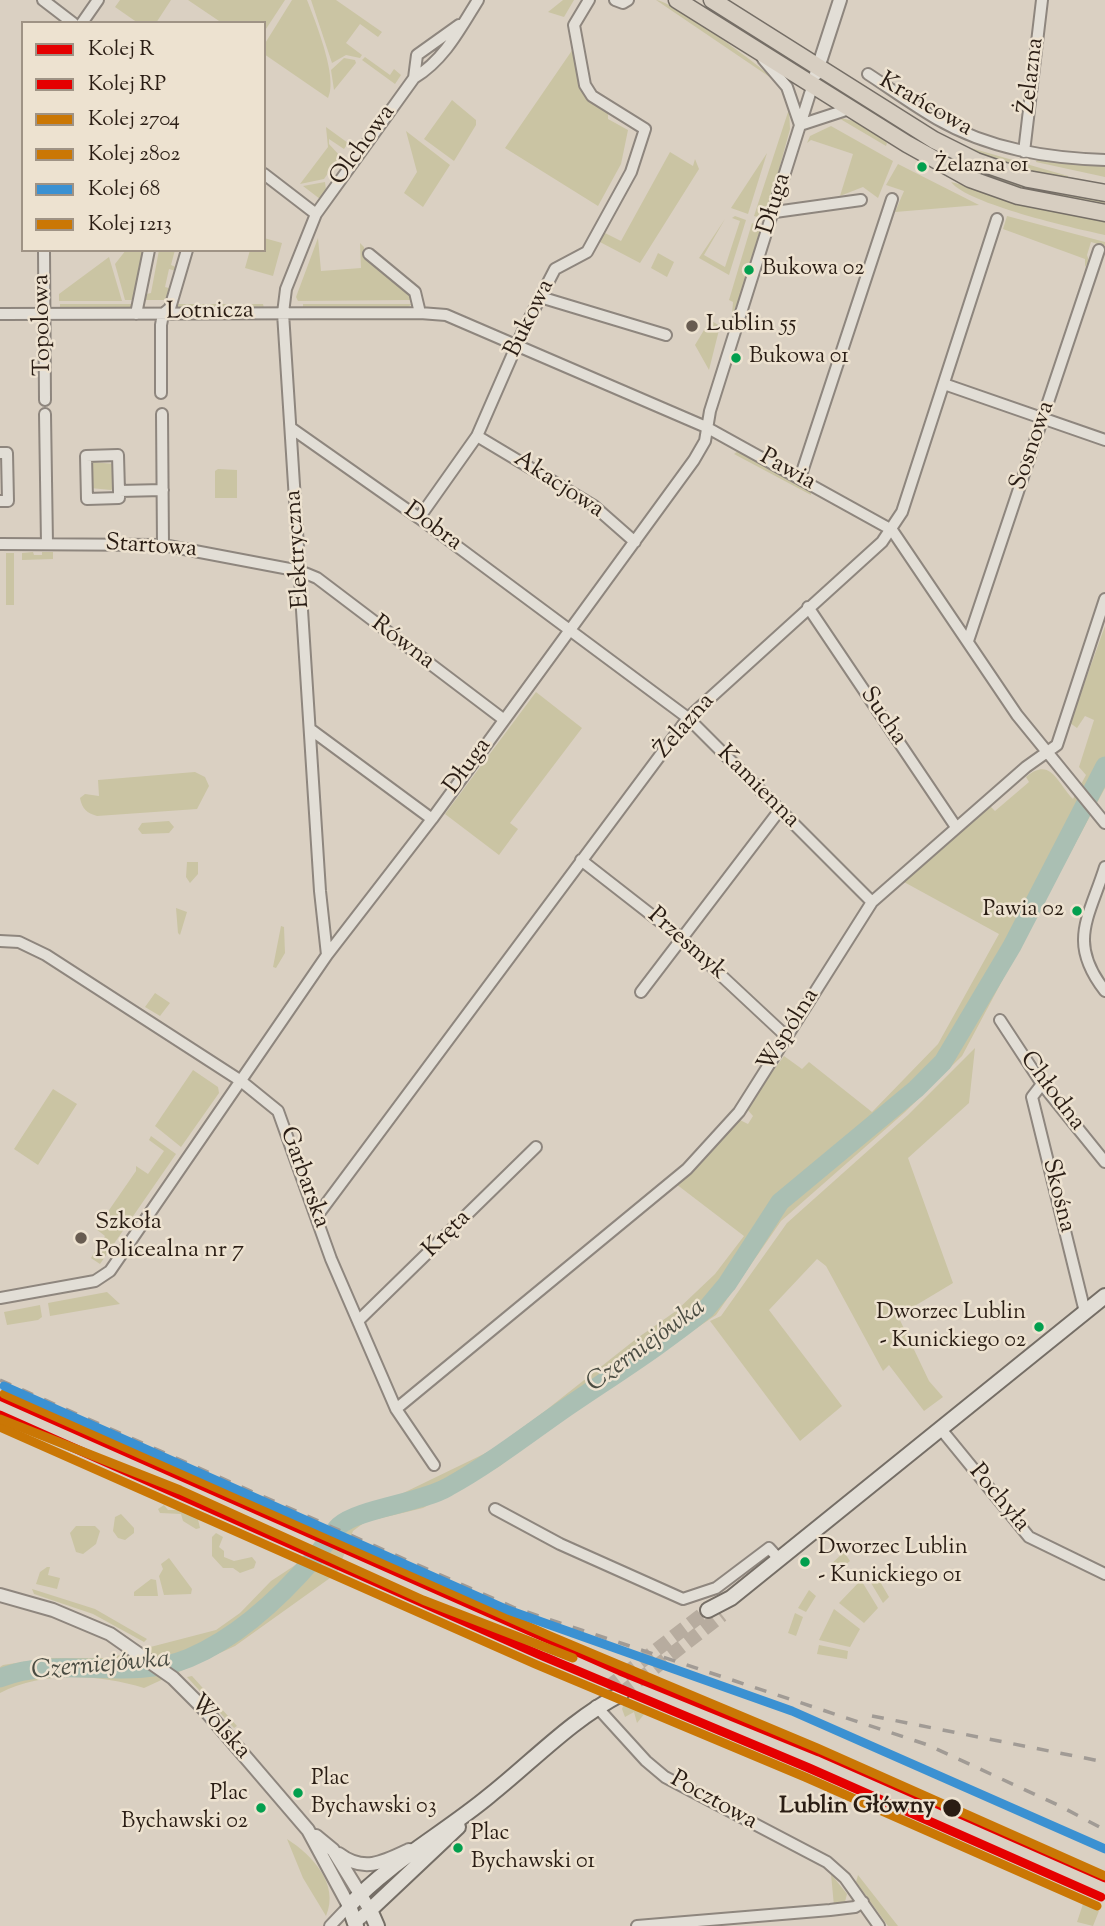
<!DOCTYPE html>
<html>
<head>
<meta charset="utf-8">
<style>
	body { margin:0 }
	#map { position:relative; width:1105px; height:1926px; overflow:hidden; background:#dad0c2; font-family:"Sorts Mill Goudy",serif }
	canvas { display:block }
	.legend { position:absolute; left:21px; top:21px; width:245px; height:231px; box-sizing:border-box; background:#ede2d0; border:2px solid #9f9385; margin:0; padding:9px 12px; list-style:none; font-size:21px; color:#2a1d14 }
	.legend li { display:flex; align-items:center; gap:14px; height:35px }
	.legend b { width:35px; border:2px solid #9f9385 }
</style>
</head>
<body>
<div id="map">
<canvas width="1105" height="1926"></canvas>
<ul class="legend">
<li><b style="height:9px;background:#e50000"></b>Kolej R</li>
<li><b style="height:9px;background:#e50000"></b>Kolej RP</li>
<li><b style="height:9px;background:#ca7705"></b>Kolej 2704</li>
<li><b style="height:9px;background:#ca7705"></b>Kolej 2802</li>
<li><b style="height:9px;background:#3b91d2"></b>Kolej 68</li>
<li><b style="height:9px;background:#ca7705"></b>Kolej 1213</li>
</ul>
</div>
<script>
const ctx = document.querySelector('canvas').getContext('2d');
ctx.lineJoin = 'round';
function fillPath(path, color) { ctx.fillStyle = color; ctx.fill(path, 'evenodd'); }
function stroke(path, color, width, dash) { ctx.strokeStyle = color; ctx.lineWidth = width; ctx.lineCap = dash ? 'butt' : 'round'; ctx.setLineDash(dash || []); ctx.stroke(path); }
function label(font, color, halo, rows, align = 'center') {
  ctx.font = font + ' "Sorts Mill Goudy",serif'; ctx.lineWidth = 5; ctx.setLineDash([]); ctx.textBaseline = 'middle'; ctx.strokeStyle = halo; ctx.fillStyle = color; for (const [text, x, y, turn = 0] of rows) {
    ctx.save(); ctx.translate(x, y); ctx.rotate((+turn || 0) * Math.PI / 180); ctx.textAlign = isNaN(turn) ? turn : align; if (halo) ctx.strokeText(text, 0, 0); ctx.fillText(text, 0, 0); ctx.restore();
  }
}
fillPath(new Path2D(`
	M120,0h51l-15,23h-18l-23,-16z
	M188,0h97l-21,32v-9h-42z
	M292,0h15c7,18 32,78 21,98l-64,-44v-9z
	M311,0h25l46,32 -4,5 -18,-13 -14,19 16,12 -2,3 -14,-3 -14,8z
	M563,0h11l-10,17 -16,-5z
	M656,0c15,0 108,68 121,82z
	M573,49l11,45 24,16v9l20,11 -7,34 -23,42 -93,-58z
	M365,57l25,18 4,-6 7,6 -6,9 -33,-24z
	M344,58l11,2 1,3 -22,27 -3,-20z
	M452,100l24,20v5l-22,36 -30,-22z
	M789,109l1,20 -23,85 -6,4 -7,-2z
	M837,117l25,6 25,20 -1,3z
	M831,126l62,35 -15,37 -15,-11 -23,9 13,-42 -42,-14 -4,3 3,-7z
	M326,127l22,16 -4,6 -15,-10v5l11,12 -16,23 -24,5 28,-37z
	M406,131l44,34 -27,42 -19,-14 13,-21z
	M964,146l104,30v2c-37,0 -72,-16 -104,-32z
	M670,152l23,14 2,-7 4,10 -59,94 -42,-22 5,-9 18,9z
	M767,153l-19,61 -17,-6z
	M1037,159l68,6v12l-69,-15z
	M898,164l81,41 -84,7 9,-21 -18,-6z
	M967,168l45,15 93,16v8l-65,-11 -74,-25z
	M325,182l1,8 -6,9 -17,-13z
	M951,182l154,37v16c-32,-7 -137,-31 -154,-53z
	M735,216l11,4 -17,55 -30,-17 26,-39 -21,36 21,12 15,-46 -8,-3z
	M1007,216l98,26v4l-14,-4 -4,13 2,6 -4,6v-8l-82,-30z
	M752,223l7,3 2,6 -30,95 2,-25 -4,-2z
	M264,238l18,5 -9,33 -28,-8 5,-18h14z
	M318,238l3,33 40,-3 -1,-25 4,4 1,12 46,37v4l-113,1 -2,-4z
	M126,250h20l-13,50h-8l-10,-36z
	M159,250h16l-4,15 7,3 -2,3 -7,-2 -4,18 7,2 -3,11h-28l1,-5 9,-2z
	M658,253l16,9 -7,15 -16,-9z
	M109,257l13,44h-63v-7z
	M60,304h74l-6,5h-68z
	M176,304h87l1,4h-86z
	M303,304h109l-4,3 -105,1z
	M710,320l10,6 -11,44 -14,-25z
	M738,451l73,40v4l-77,-41z
	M93,462l21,2v24l-3,2 -21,-2v-23z
	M218,469l19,1v28h-22v-27z
	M33,552l1,3h8v-3h11v7l-31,1v-7z
	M6,553h8v52h-8z
	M1105,626v162l-143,268 -57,56 -124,109 -65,94 -185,125 -31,26 -77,42 -58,14 -12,9 -16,42 -102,73 -91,42c-45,-14 -102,-17 -144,5v-26l3,-2 45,-7h60l108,-28 24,-17 31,-32 32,-21 33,-39 14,-10 47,-15 95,-46 53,-39 91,-72 40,-28 39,-37 29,-38 -68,-52 62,-65 10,5 5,-8 -7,-8 38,-52 18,13 7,-7 63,50 66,-68 61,-110 -95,-52 85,-77 6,6 34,-29 -3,-5c25,-21 31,6 47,22l13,-24 -7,-8 15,-47 -9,-4 -8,12 -7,-5z
	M536,692l46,36 -72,95 8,6 -19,26 -54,-41z
	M195,772l10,5 4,9 -12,23 -100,7c-10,-3 -15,-7 -17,-18l5,-4 14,2 -1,-16z
	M169,821l5,6 -5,6 -27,1 -4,-5 4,-6z
	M187,862h11v12l-8,9 -4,-6z
	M176,908l11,4 -7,23 -2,-2z
	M281,926l3,1 1,26 -9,15 -3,-1z
	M155,993l15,10 -10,13 -15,-9z
	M975,1048l-6,55 -61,55 45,125 -55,33 31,65 14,16 -19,14 -35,-46 -6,6 -57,-105 -9,-7 -48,51 73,96 -42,35 -90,-120 11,-5 66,-93 121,-108z
	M193,1070l25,17 1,6 -38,54 -26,-21z
	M53,1089l24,15 -39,61 -24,-16z
	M151,1136l25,18 -76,110 -9,-6 14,-22 -9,-7 40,-58v-5l12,8 16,-23 -15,-11z
	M107,1292l13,12 -70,12 -2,-13z
	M40,1305l2,12 -4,3 -31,5 -3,-13z
	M164,1505l4,5h20l9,5 3,13 -4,1 -13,-8 -2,-7 -21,-1 -2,-4z
	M121,1514l13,14v5l-9,7 -7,-2 -5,-7 2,-14z
	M76,1526h19l5,5 -4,13 -13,10 -7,-2 -6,-19z
	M216,1533l7,4 -4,10 5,4v6l10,4 18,-4 4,5 -2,6 -14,5 -7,-5h-10l-11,-12v-19z
	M844,1552l6,9 -15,12 -6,-7z
	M169,1558l23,31 -1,5 -27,1 -5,-19 4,-7 -2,-5z
	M47,1567h3l-2,8 12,3 -3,11 -21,-5 4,-12z
	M875,1573l14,24 -6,6 -15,-25z
	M151,1579l5,1 2,16h-24v-4z
	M861,1580l17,28 -14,15 -25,-20z
	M32,1589l63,20 52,30 -3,3 -51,-28 -59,-20z
	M809,1590l7,6 -10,16 -8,-4z
	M834,1609l26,20 -10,18 -31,-7z
	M795,1613l8,4 -7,19 -8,-3z
	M819,1645l29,6 -1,8 -30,-5z
	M192,1676l45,50 -3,2 -47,-51z
	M626,1698l23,10 -12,15 -3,-11 -9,5 -3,-8z
	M287,1839c25,16 53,45 39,77l-23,-38z
	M831,1874l16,20 -2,8 -11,4z
	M858,1875l40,51h-10l-32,-44z
	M1083,1904l16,7 -6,15 -16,-4z`), '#cac4a3');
stroke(new Path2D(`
	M0,1678c60,-24 129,5 189,-20 50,-21 92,-61 127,-102 8,-9 14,-21 23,-30 18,-17 82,-23 109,-39 42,-23 80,-53 119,-80 47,-32 95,-62 139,-98l21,-25 53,-82 136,-113 27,-27 69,-116 93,-180`), '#aabfb3', 19);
stroke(new Path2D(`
	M607,1688l101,-78
	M621,1694l101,-79`), '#b7ac9f', 14, [14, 7]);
const minor = new Path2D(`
	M43,0l30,23
	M615,0l8,3 5,-3
	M82,23l16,-23
	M763,59l24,28 13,38
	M868,74c23,15 45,31 69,45 52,30 110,39 168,41
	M414,78l3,-23 42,-30
	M800,125l49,-16
	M1024,152l18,-152
	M264,174l52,40 -30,75 -3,24 37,578 7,64
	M775,212l86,-12
	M316,214l98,-136c30,-18 46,-49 64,-78
	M44,250l1,150
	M369,254l46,38 5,21 26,2 260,112 186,103 125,185 88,108
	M540,297l126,38
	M0,314l420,-1
	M136,314l13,-64
	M944,384l161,56
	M161,393v-68l2,-11 7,-6 17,-58
	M45,414l2,130
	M162,414l1,131
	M291,428l128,90 269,200 184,184
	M477,436l117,70 41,36
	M0,453h7l1,48h-8
	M800,478l92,-279
	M119,491v7l-32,1 -1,-43 32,-1 1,36 44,-1
	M419,518l58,-82 45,-103 33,-64 32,-17 44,-80 14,-43 -53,-33 -7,-11 -11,-60 15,-25
	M0,544l163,1 137,26 17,7 186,141
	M808,607l148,220
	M968,641l131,-391
	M310,729l122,90
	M581,860l100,78 105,98
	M1105,867c-16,51 -38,75 0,124
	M0,941l19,1 27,13 195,126 37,30 53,148 65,150 38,56
	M641,992l138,-181
	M1000,1020l42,64 63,78
	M1042,1084l-10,13 53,215
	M317,1216l371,-498 194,-176 20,-30 95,-293
	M0,1298l95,-17 15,-10 217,-316 105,-136 262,-359 11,-19 5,-30 103,-327
	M358,1321l178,-174
	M396,1409l291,-240 52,-57 133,-210 154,-135 31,-22 48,-146
	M940,1428l89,109 76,37
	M495,1509l65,35 123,55 33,-11 53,-40 10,11
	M596,1706l50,55 19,16 162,85 18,16 34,48
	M330,1926l19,-20
	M637,1926l193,-16 25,-3 8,-5`);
const tertiary = new Path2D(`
	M816,74l24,-74
	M0,1595l53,15 57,24 63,44 33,33 102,119 41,76
	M316,1836l17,14 37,60 -15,12
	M339,1854c25,19 45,8 70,-4`);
const secondary = new Path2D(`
	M708,1610l23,-12 374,-302
	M356,1926l-7,-20c41,-44 94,-72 140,-110 43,-34 83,-77 132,-102
	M377,1926l-7,-16 88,-83`);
const primary = new Path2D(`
	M677,0l230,144 63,35 48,17 87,17
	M712,0l222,140 42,21 52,18 77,14`);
stroke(minor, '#8e867e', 14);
stroke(tertiary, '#8e867e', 16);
stroke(secondary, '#756e66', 18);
stroke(primary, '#756e66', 19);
stroke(minor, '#e2ded6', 10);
stroke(tertiary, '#e2ded6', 12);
stroke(secondary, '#e2ded6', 14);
stroke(primary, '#d7cec1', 16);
stroke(new Path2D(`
	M0,1380l515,228 413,137 132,61 45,24
	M545,1654l95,42
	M872,1716l233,46`), '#a19b95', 3.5, [12, 12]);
stroke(new Path2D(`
	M0,1396l620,275 199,81 286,126`), '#e50000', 9);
stroke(new Path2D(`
	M0,1415l540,240 269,113 292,129`), '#e50000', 9);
stroke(new Path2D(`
	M4,1394l544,241 269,113 288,128`), '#ca7705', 9);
stroke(new Path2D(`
	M0,1427l535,237 270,113 292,129`), '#ca7705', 9);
stroke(new Path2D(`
	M4,1386l504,224 284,101 313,138`), '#3b91d2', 9);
stroke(new Path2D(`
	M0,1419l180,71 243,110 150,58`), '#ca7705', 9);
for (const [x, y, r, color] of [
	[922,167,6,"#029f4e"],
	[749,270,6,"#029f4e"],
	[692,326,7,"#685c51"],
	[736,358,6,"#029f4e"],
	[1077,911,6,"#029f4e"],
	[81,1238,7,"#685c51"],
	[1039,1327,6,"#029f4e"],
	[805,1562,6,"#029f4e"],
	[298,1793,6,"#029f4e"],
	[261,1808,6,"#029f4e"],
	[952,1808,10,"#2a1d14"],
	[458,1848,6,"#029f4e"]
]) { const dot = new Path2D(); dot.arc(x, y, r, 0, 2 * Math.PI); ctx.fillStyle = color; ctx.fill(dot); stroke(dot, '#ede2d0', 2.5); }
label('22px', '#2a1d14', '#ede2d0', [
	["Żelazna 01",935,167],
	["Bukowa 02",762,270],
	["Bukowa 01",749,358],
	["Pawia 02",1064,911,"right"],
	["Dworzec Lublin",1026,1314,"right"],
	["- Kunickiego 02",1026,1342,"right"],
	["Dworzec Lublin",818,1549],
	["- Kunickiego 01",818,1577],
	["Plac",311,1780],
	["Bychawski 03",311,1808],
	["Plac",248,1795,"right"],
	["Bychawski 02",248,1823,"right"],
	["Plac",471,1835],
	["Bychawski 01",471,1863]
], 'left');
label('24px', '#2a1d14', '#ede2d0', [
	["Żelazna",1033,76,-83],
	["Krańcowa",925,106,30],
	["Olchowa",364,146,-54],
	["Długa",776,204,-73],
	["Lotnicza",210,313,-1],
	["Bukowa",531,319,-64],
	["Topolowa",44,325,-91],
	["Sosnowa",1034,446,-71],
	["Pawia",787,471,29],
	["Akacjowa",558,486,33],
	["Dobra",432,528,36],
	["Startowa",151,548,4],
	["Elektryczna",299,549,-94],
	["Równa",402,644,37],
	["Sucha",882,717,56],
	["Żelazna",686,727,-49],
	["Długa",469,767,-54],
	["Kamienna",757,788,45],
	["Przesmyk",686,945,41],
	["Wspólna",790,1031,-58],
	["Chłodna",1051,1092,53],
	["Garbarska",303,1178,70],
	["Skośna",1057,1196,76],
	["Kręta",448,1235,-45],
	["Pochyła",998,1499,50],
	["Wolska",219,1728,48],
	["Pocztowa",713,1802,29]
]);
label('24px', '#2a1d14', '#ede2d0', [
	["Lublin 55",706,326],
	["Szkoła",95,1224],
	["Policealna nr 7",95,1252]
], 'left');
label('bold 24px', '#2a1d14', '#ede2d0', [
	["Lublin Główny",935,1808]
], 'right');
label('italic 26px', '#4a4c42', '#ede2d0', [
	["Czerniejówka",647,1347,-36],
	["Czerniejówka",101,1667,-5]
]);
</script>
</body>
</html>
